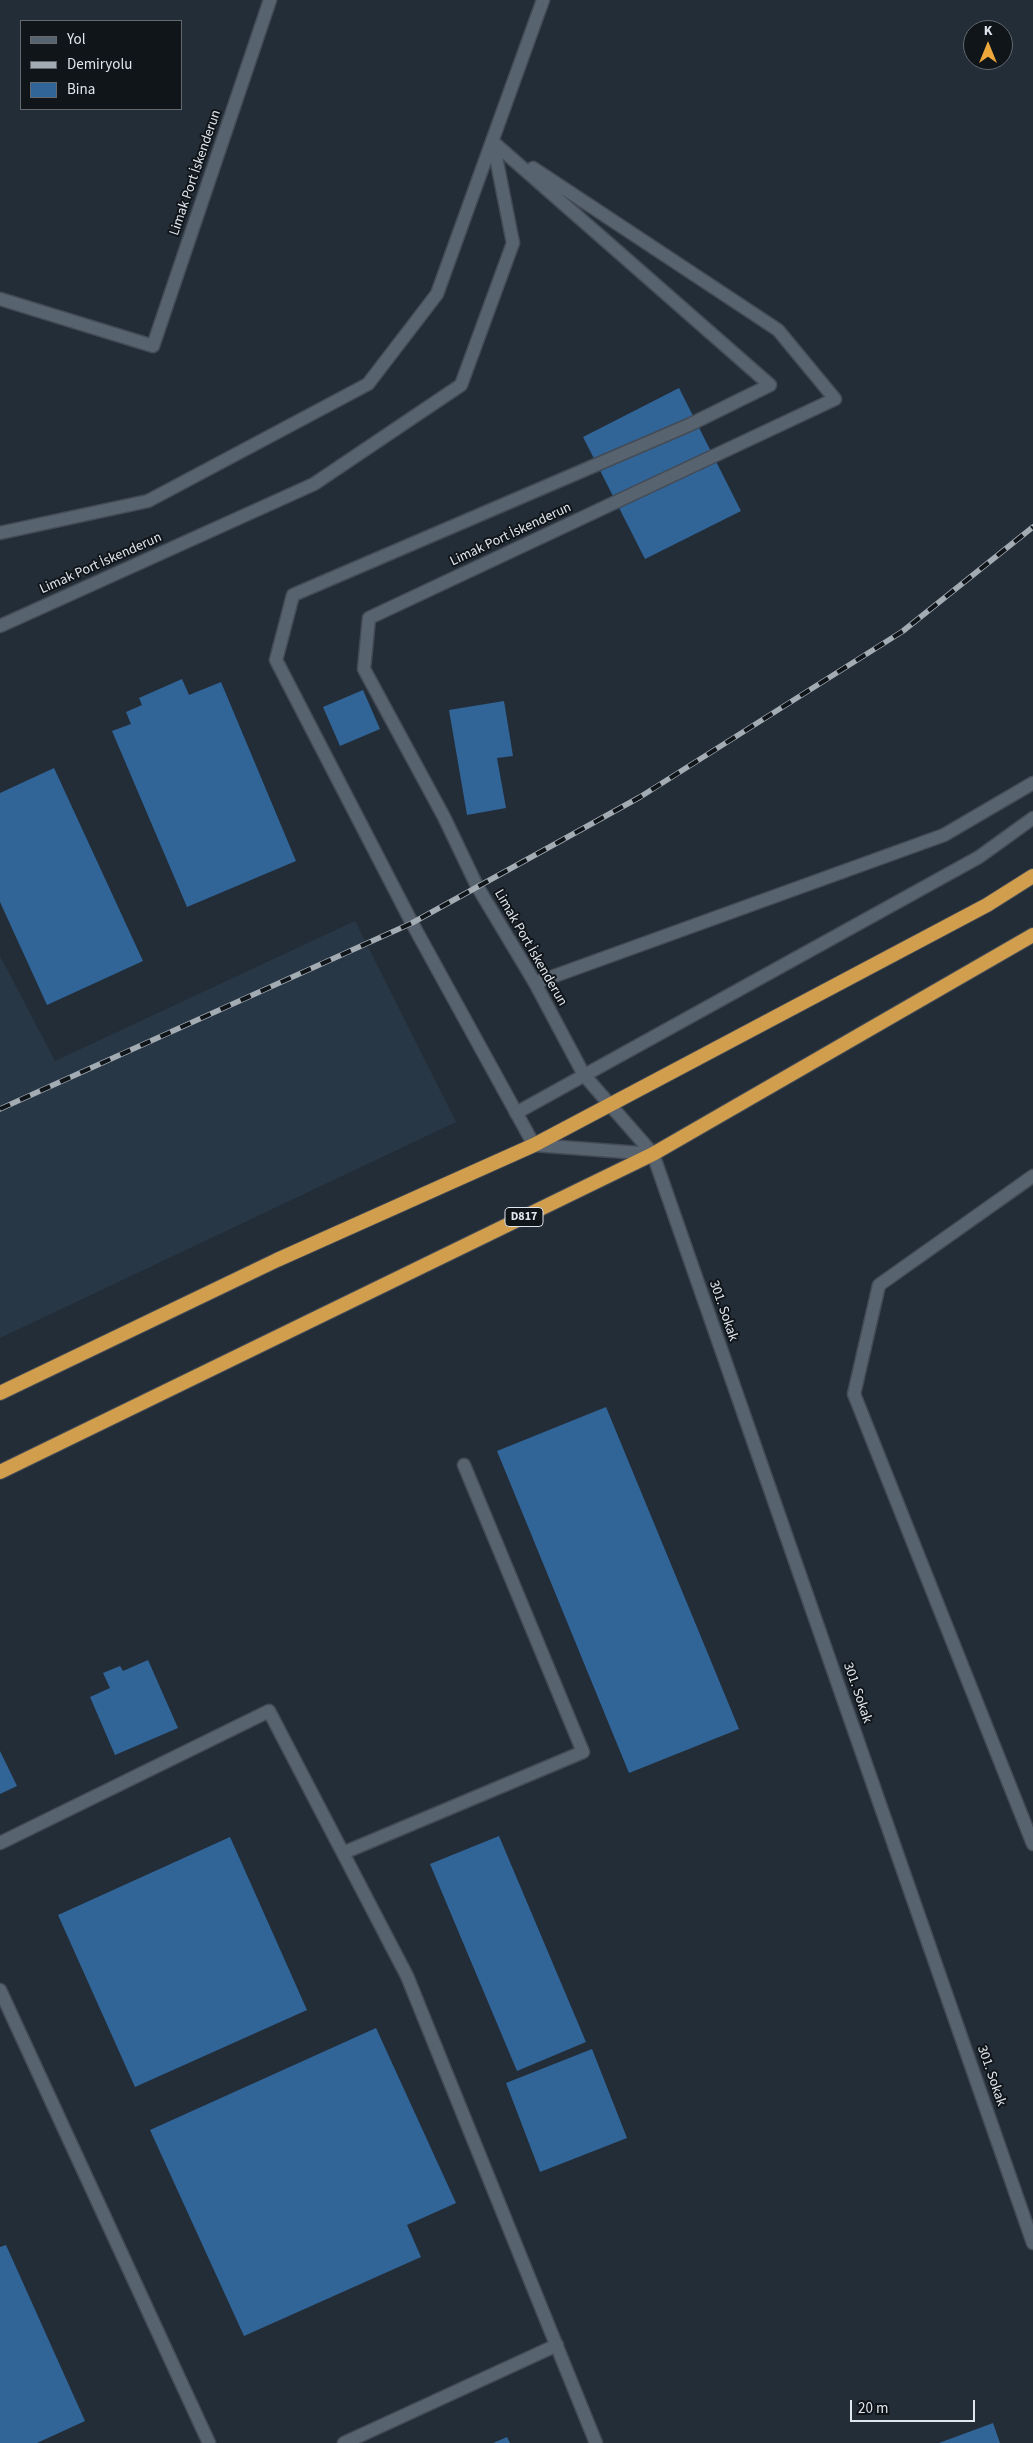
<!DOCTYPE html>
<html>
<head>
<meta charset="utf-8">
<style>
	body { margin:0 }
	#map { position:relative; width:1033px; height:2443px; overflow:hidden; background:#232d38; font-family:"Source Sans 3",sans-serif }
	canvas { display:block }
	.legend { position:absolute; left:20px; top:20px; width:162px; height:90px; box-sizing:border-box; background:#10151a; border:1px solid #63696e; margin:0; padding:6px 9px; list-style:none; font-size:15px; color:#dfe6ed }
	.legend li { display:flex; align-items:center; gap:10px; height:25px }
	.legend b { width:25px; border:1px solid #63696e }
	.north { position:absolute; left:963px; top:20px; width:50px; height:50px; box-sizing:border-box; background:#10151a; border:1px solid #63696e; border-radius:50%; rotate:0deg; font-size:14px; font-weight:700; line-height:20px; text-align:center; color:#dfe6ed }
	.north::after { content:''; display:block; margin:auto; width:18px; height:22px; background:#eda83b; clip-path:polygon(50% 0,100% 100%,50% 72%,0 100%) }
	.scale { position:absolute; left:850px; top:2400px; width:125px; height:22px; box-sizing:border-box; border:2px solid #dfe6ed; border-top:0; padding-left:6px; font-size:15px; line-height:18px; white-space:nowrap; color:#dfe6ed; -webkit-text-stroke:4px #10151a; paint-order:stroke }
</style>
</head>
<body>
<div id="map">
<canvas width="1033" height="2443"></canvas>
<ul class="legend">
<li><b style="height:6px;background:#586370"></b>Yol</li>
<li><b style="height:6px;background:#a3abb3"></b>Demiryolu</li>
<li><b style="height:14px;background:#316497"></b>Bina</li>
</ul>
<div class="north">K</div>
<div class="scale">20 m</div>
</div>
<script>
const ctx = document.querySelector('canvas').getContext('2d');
ctx.lineJoin = 'round';
function fillPath(path, color) { ctx.fillStyle = color; ctx.fill(path, 'evenodd'); }
function stroke(path, color, width, dash) { ctx.strokeStyle = color; ctx.lineWidth = width; ctx.lineCap = dash ? 'butt' : 'round'; ctx.setLineDash(dash || []); ctx.stroke(path); }
function label(font, color, halo, rows, align = 'center') {
  ctx.font = font + ' "Source Sans 3",sans-serif'; ctx.lineWidth = 4; ctx.setLineDash([]); ctx.textBaseline = 'middle'; ctx.strokeStyle = halo; ctx.fillStyle = color; for (const [text, x, y, turn = 0] of rows) {
    ctx.save(); ctx.translate(x, y); ctx.rotate((+turn || 0) * Math.PI / 180); ctx.textAlign = isNaN(turn) ? turn : align; if (halo) ctx.strokeText(text, 0, 0); ctx.fillText(text, 0, 0); ctx.restore();
  }
}
fillPath(new Path2D(`
	M355,921l101,201 -456,216v-382l55,105z`), '#283746');
fillPath(new Path2D(`
	M679,388l62,123 -96,48 -62,-122z
	M182,679l7,16 32,-13 75,179 -109,46 -75,-176 19,-7 -5,-12 16,-7 -3,-7z
	M363,690l17,39 -40,17 -17,-39z
	M504,701l9,55 -16,2 9,50 -39,7 -18,-105z
	M54,768l89,193 -96,44 -47,-103v-109z
	M606,1407l133,322 -110,44 -132,-322z
	M148,1660l30,68 -63,27 -25,-58 20,-9 -7,-15 17,-7 3,5z
	M0,1751l17,35 -17,8z
	M499,1836l87,206 -69,29 -87,-207z
	M230,1837l77,173 -172,77 -77,-172z
	M376,2028l80,175 -49,22 14,32 -177,79 -94,-206z
	M592,2049l35,89 -87,34 -34,-89z
	M6,2245l79,176 -48,22h-37v-196z
	M993,2423l7,20h-61z
	M507,2437l3,6h-17z`), '#316497');
const service = new Path2D(`
	M493,142l277,243 -81,40 -396,170 -17,65 136,263 122,222 119,9
	M533,168l245,162 57,69 -466,219 -5,51 80,148 33,69 58,97 49,92 69,79
	M1033,1176l-154,109 -25,109 179,450
	M0,1843l269,-132 138,265 189,467
	M343,1853l240,-101 -119,-287
	M0,1990l209,453
	M344,2443l213,-98`);
const minor = new Path2D(`
	M535,983l409,-148 89,-52
	M516,1113l463,-256 54,-39`);
const tertiary = new Path2D(`
	M0,299l153,47 117,-346
	M0,533l148,-32 220,-117 69,-90 106,-294
	M0,626l314,-142 147,-99 52,-142 -20,-101
	M653,1154l380,1089`);
const trunk = new Path2D(`
	M0,1393l277,-133 257,-115 453,-240 46,-29
	M0,1472l653,-318 380,-219`);
stroke(service, '#434b55', 15);
stroke(minor, '#434b55', 15);
stroke(tertiary, '#434b55', 15);
stroke(trunk, '#434b55', 16);
stroke(service, '#586370', 12);
stroke(minor, '#586370', 12);
stroke(tertiary, '#586370', 12);
stroke(trunk, '#d19e4d', 14);
const rail = new Path2D(`
	M0,1109l412,-186 228,-126 263,-166 130,-104`);
stroke(rail, '#a3abb3', 5.5);
stroke(rail, '#10151a', 4, [11]);
for (const [x, y, w] of [
	[524,1217,38]
]) { const box = new Path2D(); box.roundRect(x - w / 2, y - 9.5, w, 19, 4); ctx.fillStyle = '#10151a'; ctx.fill(box); stroke(box, '#dfe6ed', 1); }
label('bold 12px', '#dfe6ed', null, [
	["D817",524,1217]
]);
label('14px', '#dfe6ed', '#10151a', [
	["Limak Port İskenderun",196,173,-71],
	["Limak Port İskenderun",511,535,-25],
	["Limak Port İskenderun",101,564,-24],
	["Limak Port İskenderun",530,948,60],
	["301. Sokak",723,1311,71],
	["301. Sokak",857,1693,71],
	["301. Sokak",991,2076,71]
]);
</script>
</body>
</html>
